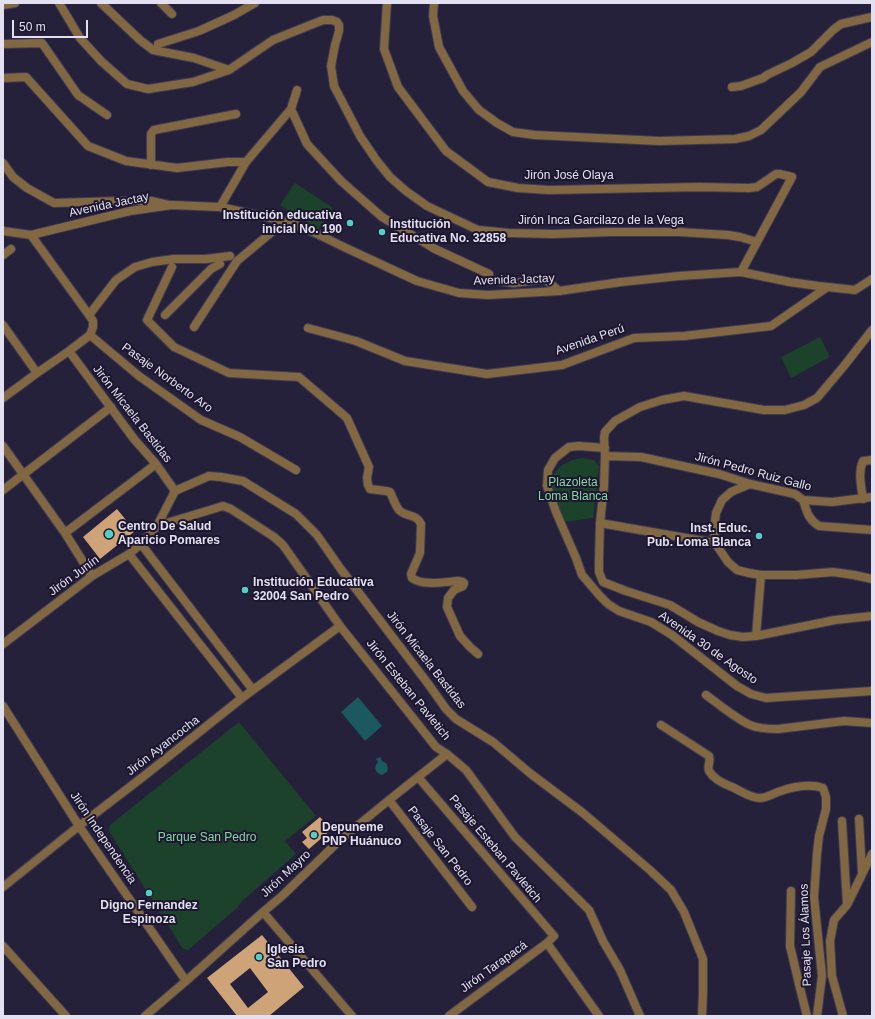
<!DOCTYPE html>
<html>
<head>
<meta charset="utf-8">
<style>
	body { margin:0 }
	#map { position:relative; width:875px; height:1019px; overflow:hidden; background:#25213a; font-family:Arial,sans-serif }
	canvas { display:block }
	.frame { position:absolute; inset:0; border:4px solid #e3e0f1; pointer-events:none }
	.scale { position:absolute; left:12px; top:20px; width:76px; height:18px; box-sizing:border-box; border:2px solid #e3e0f1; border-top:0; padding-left:5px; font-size:12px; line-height:14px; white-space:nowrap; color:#e3e0f1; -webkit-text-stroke:3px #1c172f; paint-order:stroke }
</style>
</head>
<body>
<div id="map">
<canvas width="875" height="1019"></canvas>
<div class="frame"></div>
<div class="scale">50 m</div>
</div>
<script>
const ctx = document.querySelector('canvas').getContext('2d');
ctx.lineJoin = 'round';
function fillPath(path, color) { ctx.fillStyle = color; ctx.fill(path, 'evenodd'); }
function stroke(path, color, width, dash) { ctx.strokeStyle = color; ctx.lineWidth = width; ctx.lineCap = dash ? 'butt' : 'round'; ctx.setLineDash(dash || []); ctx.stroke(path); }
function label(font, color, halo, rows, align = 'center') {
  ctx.font = font + ' Arial,sans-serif'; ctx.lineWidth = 4; ctx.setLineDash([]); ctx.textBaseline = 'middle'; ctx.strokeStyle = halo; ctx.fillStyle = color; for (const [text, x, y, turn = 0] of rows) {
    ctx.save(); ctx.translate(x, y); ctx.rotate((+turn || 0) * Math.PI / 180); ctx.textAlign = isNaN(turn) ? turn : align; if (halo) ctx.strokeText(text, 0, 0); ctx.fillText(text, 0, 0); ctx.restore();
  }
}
fillPath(new Path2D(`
	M295,183l38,25 -15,22 -38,-25z
	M820,337l10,20 -39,21 -10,-21z
	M583,458l11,2 5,6 -6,52 -37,5 -6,-18 1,-27 5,-7 6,-6 11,-5z
	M239,722l77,94 -31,25 11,13 -55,48 -4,6 -49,42 -5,-1 -74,-118 1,-6z`), '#1d422b');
fillPath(new Path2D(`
	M358,697l24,29 -17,15 -24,-29z
	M380,757l2,4 4,2 2,5 -1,4 -5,3c-7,-2 -9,-8 -4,-13l-2,-3z`), '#1b595e');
fillPath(new Path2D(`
	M117,509l18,22 -35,28 -17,-22z
	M320,817l11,13 -22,19 -7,-7 5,-4 -5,-6z
	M262,935l42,52 -35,29h-32l-30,-38zM250,968l18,24 -20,16 -18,-24z`), '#cea378');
const minor = new Path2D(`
	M59,3l21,35 21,23 26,23 21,5 45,-7 36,-12 44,-30 50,-20h9l5,2 2,3v6l-4,14 -4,21 3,20 26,50 17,25 13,16 16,14 21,15 51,24 31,3 44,1 58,-2h68l49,3 12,2 17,5
	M101,3l39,37 13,10 41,8 35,12
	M161,3l11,11
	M387,3l-3,46 14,38 48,64 42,31 30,6 31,2 150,-3 50,1 8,-1 19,-13h4l12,3 -51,95
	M434,3l-1,13 6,31 24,44 16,19 18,13 16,9 22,3 124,6 76,-2 14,-3 12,-6 40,-38 19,-25 52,-25
	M3,5l12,-2
	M3,44l39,-1 36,52 29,20
	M158,44l41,-13 35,-16 21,-12
	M3,78l23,-1 62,69 38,15 51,7 51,-6h18
	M732,87l9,-1 22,-8 4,-3 25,-12 19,-11 22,-22 8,-6 31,-7
	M291,109l16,35 34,37 41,36 53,32 54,25
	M3,163l10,14 14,11 27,15 66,-2h31l18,4
	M151,165v-31l3,-4 82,-16
	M220,207l26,-45 45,-53 6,-19
	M3,255l8,-6
	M172,267l-25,53 27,27 55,26 70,4 48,41 22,49 -2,11 1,7 2,4 16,2 4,1c3,6 5,13 9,18 8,8 17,3 22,14l-1,29 -9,21 1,4c10,8 33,4 46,3l5,1 1,1 -1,3 -9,4 -6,8 -1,9 13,29 10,11 8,7
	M489,280l25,3 31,-4 14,12
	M89,315l27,-35 19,-13 17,-5 22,-3h32l24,-3
	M165,315l46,-46 9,-5
	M3,325l34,48
	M194,327l43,-66 48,-40
	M308,328l48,13 49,20 82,13 75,-9 72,-27 50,-2 87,-10 55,-38
	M90,335l49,41 62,44 39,17 56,33
	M69,351l65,88 22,25 19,27
	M3,398l34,-25 32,-22 21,-16 3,-8v-6l-4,-6 -58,-80
	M3,446l62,87 27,43
	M3,490l108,-83
	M863,499c-2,-13 -5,-27 0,-38l9,-1
	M600,523l115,20
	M157,526l66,-20 8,3 43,28 9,8 57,81 96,121 11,7 19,16 49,67 74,73 14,31 17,29 20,46
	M65,533l91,-69
	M141,544l112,146
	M129,554l113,144
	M756,636l5,-61
	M3,644l89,-68 37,-22 12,-10 16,-18 18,-35 34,-15 12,1 22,4 53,33 21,21 23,33 89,117 17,24 10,10 37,23 38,32 52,39 68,58 20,19 13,22 19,47v33l-1,24
	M706,695c14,10 29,23 44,30 9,4 19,4 28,4l66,-8 28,2
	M3,706l76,120 107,155
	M661,725l48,31c2,6 -2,10 0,15 4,7 15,13 23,16 9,4 18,11 28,11 6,0 13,-4 18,-6 14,-5 30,-9 45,-4l3,9v12l-7,27 -2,18 -3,43 8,79 -5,40
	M418,777l136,159 -7,7 -98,73
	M389,800l83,107
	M859,819l3,53
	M842,821l5,83
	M3,887l76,-61 65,-50 98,-78 98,-72
	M791,891l-1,55 9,38 8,32
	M263,912l89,104
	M547,943l52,73
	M3,946l63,70
	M145,1016l41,-35 77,-69 19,-16 58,-56 49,-40 58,-46
	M843,1016l-11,-40 -2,-35 4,-21 13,-15 25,-51`);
const tertiary = new Path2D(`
	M3,231l28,4 99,-24 42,-6 48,2 65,14 28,11 33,16 71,33 42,12 29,2 71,-4 62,-9 58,-6 62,-4 49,10 28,4 37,4 17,-11
	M872,330l-28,36 -27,32 -13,7 -19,5h-21l-80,-14 -22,4 -22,7 -25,14 -10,11 -1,6 1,18 -1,30 -4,37 -1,37v12l4,10 23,9 44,14 28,17 20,9 12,4 13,2 13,-1 79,-16 37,-4
	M605,448l-26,-2 -10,1 -14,11 -7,12 -1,16 9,26 20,46 6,17 18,21 8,8 11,7 32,11 21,13 65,51 14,8 15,4 106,-7
	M605,456l36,1 78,17 31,10 45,10 8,6 29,2 40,-5
	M750,484l-19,8 -9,8 -6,13 -2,16 1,14 13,19 9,8 12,3 12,2h35l37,-3 21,3 18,4
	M803,500c4,12 5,19 16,26l53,4`);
stroke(minor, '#403c54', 10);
stroke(tertiary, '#403c54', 10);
stroke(minor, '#816742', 8);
stroke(tertiary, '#816742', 8);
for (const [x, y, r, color] of [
	[350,223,4,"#55cec6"],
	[382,232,4,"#55cec6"],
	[109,534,5,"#55cec6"],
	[759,536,4,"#55cec6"],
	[245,590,4,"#55cec6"],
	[314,835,4,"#55cec6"],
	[149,893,4,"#55cec6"],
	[259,957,4,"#55cec6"]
]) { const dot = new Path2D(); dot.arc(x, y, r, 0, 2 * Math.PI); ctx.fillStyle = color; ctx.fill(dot); stroke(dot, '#1c172f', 1.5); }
label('12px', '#e3e0f1', '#1c172f', [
	["Jirón José Olaya",569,176],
	["Avenida Jactay",109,205,-12],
	["Jirón Inca Garcilazo de la Vega",601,221],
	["Avenida Jactay",514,280,-2],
	["Avenida Perú",590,340,-19],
	["Pasaje Norberto Aro",167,378,36],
	["Jirón Micaela Bastidas",132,414,52],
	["Jirón Pedro Ruiz Gallo",753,472,15],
	["Jirón Junín",74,576,-36],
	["Avenida 30 de Agosto",708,648,35],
	["Jirón Micaela Bastidas",426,660,52],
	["Jirón Esteban Pavletich",408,690,51],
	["Jirón Ayancocha",163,746,-38],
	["Jirón Independencia",103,838,56],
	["Pasaje San Pedro",440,846,52],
	["Pasaje Esteban Pavletich",495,849,50],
	["Jirón Mayro",286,874,-43],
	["Pasaje Los Álamos",806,935,-92],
	["Jirón Tarapacá",494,967,-36]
]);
label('bold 12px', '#e3e0f1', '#1c172f', [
	["Institución educativa",342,216,"right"],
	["inicial No. 190",342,230,"right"],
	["Institución",390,225],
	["Educativa No. 32858",390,239],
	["Centro De Salud",118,527],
	["Aparicio Pomares",118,541],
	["Inst. Educ.",751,529,"right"],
	["Pub. Loma Blanca",751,543,"right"],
	["Institución Educativa",253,583],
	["32004 San Pedro",253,597],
	["Depuneme",322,828],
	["PNP Huánuco",322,842],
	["Digno Fernandez",149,906,"center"],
	["Espinoza",149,920,"center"],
	["Iglesia",267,950],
	["San Pedro",267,964]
], 'left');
label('12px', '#87d6a1', '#1c172f', [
	["Plazoleta",573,483],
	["Loma Blanca",573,497],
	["Parque San Pedro",207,838]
]);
</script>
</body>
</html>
